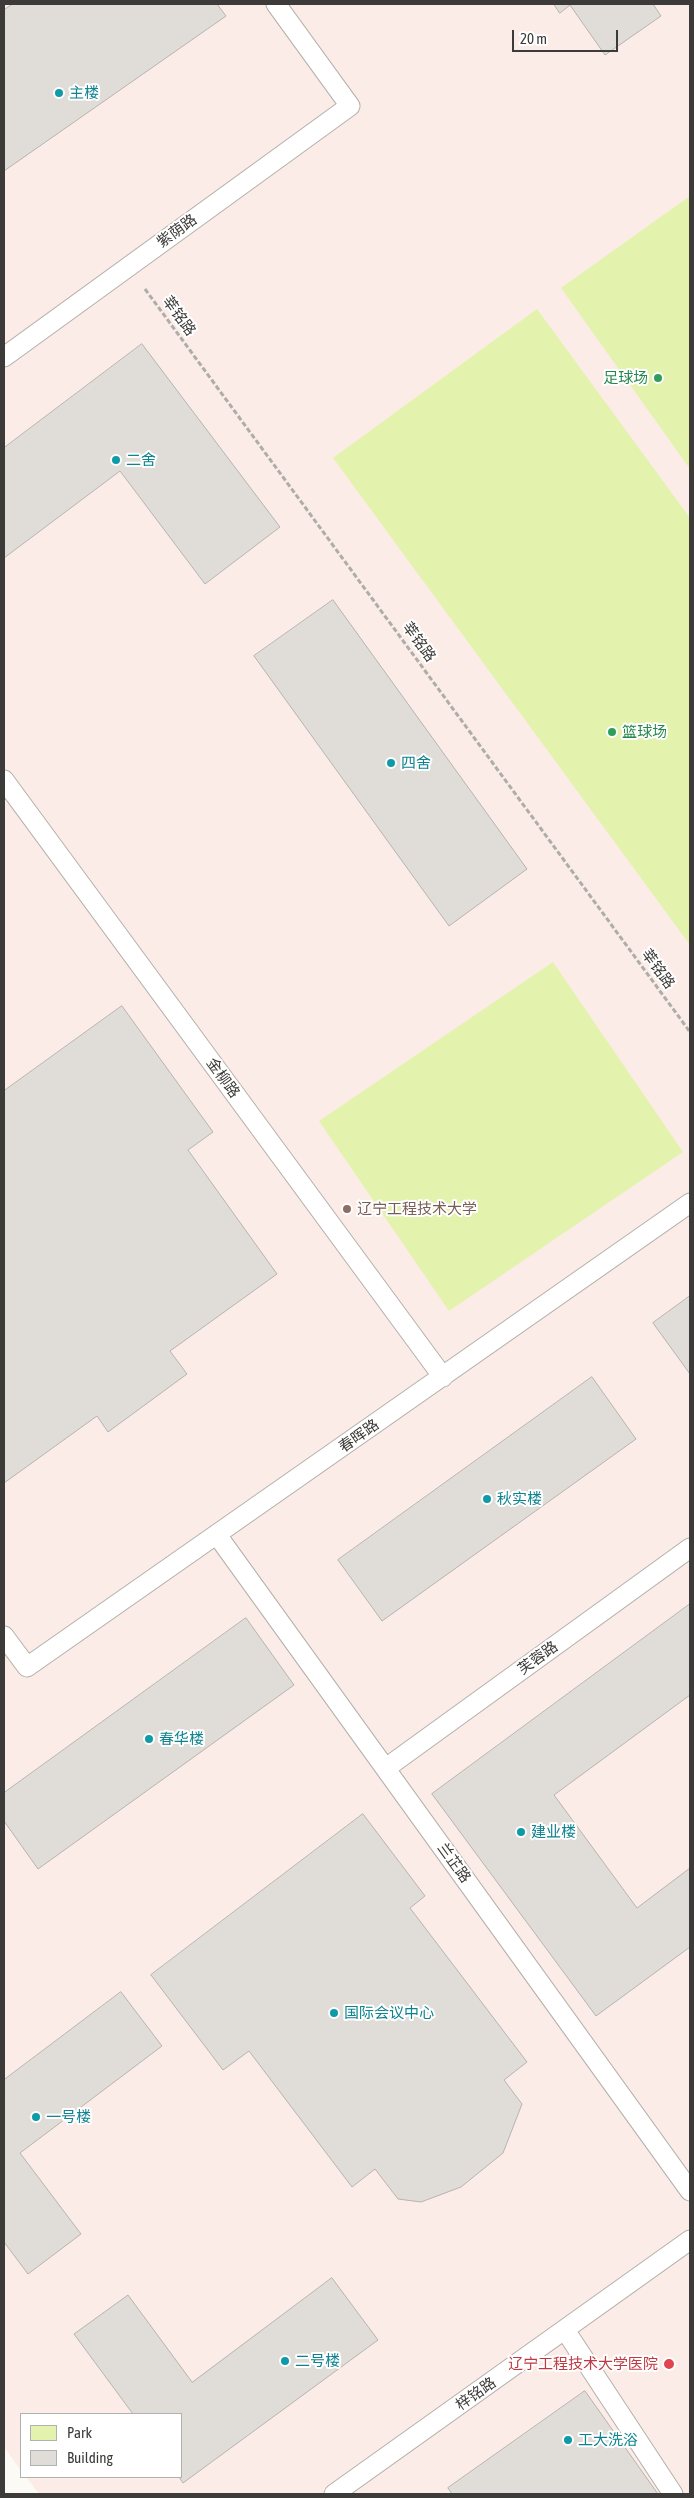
<!DOCTYPE html>
<html>
<head>
<meta charset="utf-8">
<style>
	body { margin:0 }
	#map { position:relative; width:694px; height:2498px; overflow:hidden; background:#fcfaf4; font-family:"Asap Condensed",sans-serif }
	canvas { display:block }
	.frame { position:absolute; inset:0; border:5px solid #3c3b39; pointer-events:none }
	.legend { position:absolute; left:20px; top:2413px; width:162px; height:65px; box-sizing:border-box; background:#fff; border:1px solid #b1b1b0; margin:0; padding:6px 9px; list-style:none; font-size:15px; color:#3c3b39 }
	.legend li { display:flex; align-items:center; gap:10px; height:25px }
	.legend b { width:25px; border:1px solid #b1b1b0 }
	.scale { position:absolute; left:512px; top:30px; width:106px; height:22px; box-sizing:border-box; border:2px solid #3c3b39; border-top:0; padding-left:6px; font-size:15px; line-height:18px; white-space:nowrap; color:#3c3b39; -webkit-text-stroke:4px #fff; paint-order:stroke }
</style>
</head>
<body>
<div id="map">
<canvas width="694" height="2498"></canvas>
<div class="frame"></div>
<ul class="legend">
<li><b style="height:14px;background:#e3f3ad"></b>Park</li>
<li><b style="height:14px;background:#e0ddd8"></b>Building</li>
</ul>
<div class="scale">20 m</div>
</div>
<script>
const ctx = document.querySelector('canvas').getContext('2d');
ctx.lineJoin = 'round';
function fillPath(path, color) { ctx.fillStyle = color; ctx.fill(path, 'evenodd'); }
function stroke(path, color, width, dash) { ctx.strokeStyle = color; ctx.lineWidth = width; ctx.lineCap = dash ? 'butt' : 'round'; ctx.setLineDash(dash || []); ctx.stroke(path); }
function label(font, color, halo, rows, align = 'center') {
  ctx.font = font + ' "Asap Condensed","Noto Sans SC",sans-serif'; ctx.lineWidth = 4; ctx.setLineDash([]); ctx.textBaseline = 'middle'; ctx.strokeStyle = halo; ctx.fillStyle = color; for (const [text, x, y, turn = 0] of rows) {
    ctx.save(); ctx.translate(x, y); ctx.rotate((+turn || 0) * Math.PI / 180); ctx.textAlign = isNaN(turn) ? turn : align; if (halo) ctx.strokeText(text, 0, 0); ctx.fillText(text, 0, 0); ctx.restore();
  }
}
fillPath(new Path2D(`
	M4,4h686v2490h-651l-13,-17h155v-63h-160v57l-17,-24z`), '#fcece8');
fillPath(new Path2D(`
	M690,196v273l-129,-181z
	M537,309l153,209v427l-357,-487z
	M553,962l130,190 -234,159 -130,-190z`), '#e3f3ad');
const building = new Path2D(`
	M13,4h204l9,12 -222,155v-161z
	M554,4h99l8,12 -56,39 -35,-50 -10,8z
	M142,344l138,183 -75,57 -85,-113 -116,87v-110z
	M333,600l194,269 -78,57 -195,-270z
	M122,1006l91,126 -25,18 89,124 -107,77 17,23 -79,58 -11,-16 -93,67v-392z
	M690,1296v78l-37,-51z
	M592,1377l44,62 -254,182 -44,-61z
	M690,1604v91l-136,100 83,113 53,-40v79l-94,69 -164,-222z
	M246,1618l48,67 -256,184 -34,-48v-28z
	M363,1814l62,82 -15,12 117,154 -23,18 18,24 -19,49 -42,34 -40,15 -23,-3 -23,-30 -23,18 -103,-136 -26,19 -72,-95z
	M121,1992l41,54 -142,107 61,81 -53,40 -24,-32v-162z
	M332,2278l46,62 -195,143 -4,-6h2v-63h-48l-59,-80 54,-39 64,87z
	M585,2391l73,103h-206l-4,-6z`);
fillPath(building, '#e0ddd8');
stroke(building, '#b7b4af', 1);
const lane = new Path2D(`
	M4,357l346,-251 -74,-102
	M4,780l439,597
	M217,1535l473,656
	M4,1636l23,31 663,-464
	M386,1768l304,-220
	M565,2330l108,164
	M334,2494l356,-254`);
stroke(lane, '#b3b0ab', 21);
stroke(new Path2D(`
	M145,289l545,743`), '#aeada8', 3, [5, 2.5]);
stroke(lane, '#fff', 19);
for (const [x, y, r, color] of [
	[59,93,5,"#0f9aa8"],
	[658,378,5,"#2e9e5b"],
	[116,460,5,"#0f9aa8"],
	[612,732,5,"#2e9e5b"],
	[391,763,5,"#0f9aa8"],
	[347,1209,5,"#8d6e63"],
	[487,1499,5,"#0f9aa8"],
	[149,1739,5,"#0f9aa8"],
	[521,1832,5,"#0f9aa8"],
	[334,2013,5,"#0f9aa8"],
	[36,2117,5,"#0f9aa8"],
	[285,2361,5,"#0f9aa8"],
	[669,2364,6,"#e0444e"],
	[568,2440,5,"#0f9aa8"]
]) { const dot = new Path2D(); dot.arc(x, y, r, 0, 2 * Math.PI); ctx.fillStyle = color; ctx.fill(dot); stroke(dot, '#fff', 2); }
label('15px', '#0d838f', '#fff', [
	["主楼",69,93],
	["二舍",126,460],
	["四舍",401,763],
	["秋实楼",497,1499],
	["春华楼",159,1739],
	["建业楼",531,1832],
	["国际会议中心",344,2013],
	["一号楼",46,2117],
	["二号楼",295,2361],
	["工大洗浴",578,2440]
], 'left');
label('15px', '#3c3b39', '#fff', [
	["紫荫路",177,231,-36],
	["莘铭路",179,316,54],
	["莘铭路",419,642,54],
	["莘铭路",658,969,54],
	["金柳路",223,1078,54],
	["春晖路",359,1436,-35],
	["芙蓉路",538,1658,-36],
	["兰芷路",454,1863,54],
	["梓铭路",476,2394,-35]
]);
label('15px', '#27864d', '#fff', [
	["足球场",648,378],
	["篮球场",622,732,"left"]
], 'right');
label('15px', '#785e54', '#fff', [
	["辽宁工程技术大学",357,1209]
], 'left');
label('15px', '#be3a42', '#fff', [
	["辽宁工程技术大学医院",658,2364]
], 'right');
</script>
</body>
</html>
